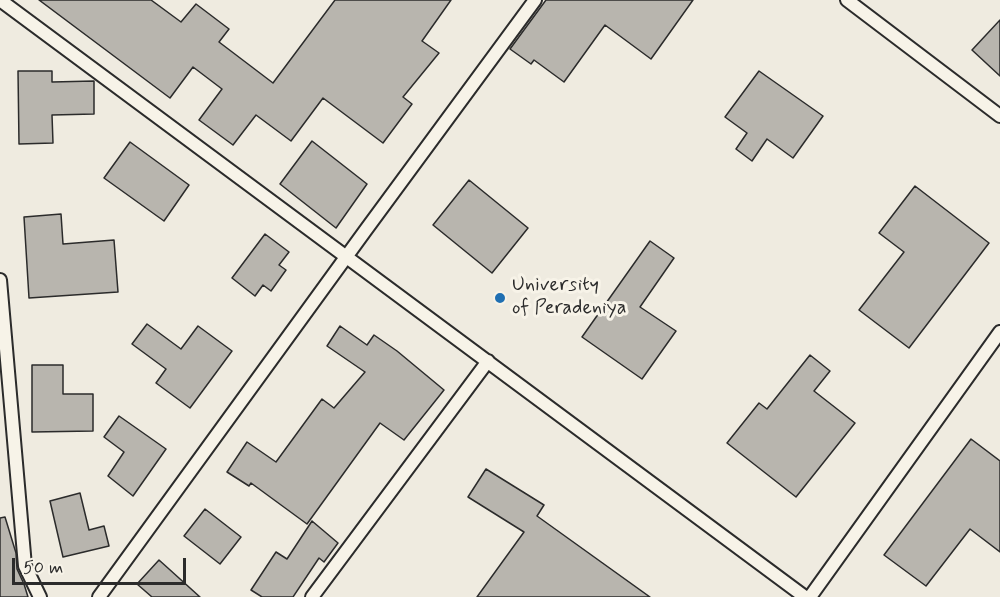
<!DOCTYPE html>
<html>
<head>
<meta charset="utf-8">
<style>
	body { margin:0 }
	#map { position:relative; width:1000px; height:597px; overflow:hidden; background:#efebe0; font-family:Mynerve,sans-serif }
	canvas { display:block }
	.scale { position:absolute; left:12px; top:558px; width:174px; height:27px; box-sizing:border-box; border:3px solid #2b2b2b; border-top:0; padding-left:8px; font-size:18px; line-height:21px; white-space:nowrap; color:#2b2b2b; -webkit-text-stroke:4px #f7f3e8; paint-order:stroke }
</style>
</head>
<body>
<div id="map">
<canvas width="1000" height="597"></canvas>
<div class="scale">50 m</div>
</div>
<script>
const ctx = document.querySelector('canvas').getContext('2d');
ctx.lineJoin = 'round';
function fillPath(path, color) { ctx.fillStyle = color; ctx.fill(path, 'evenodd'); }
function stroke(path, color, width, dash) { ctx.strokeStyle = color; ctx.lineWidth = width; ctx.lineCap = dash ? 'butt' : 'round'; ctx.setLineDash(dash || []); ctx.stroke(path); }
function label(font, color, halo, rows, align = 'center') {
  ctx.font = font + ' Mynerve,sans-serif'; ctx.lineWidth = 6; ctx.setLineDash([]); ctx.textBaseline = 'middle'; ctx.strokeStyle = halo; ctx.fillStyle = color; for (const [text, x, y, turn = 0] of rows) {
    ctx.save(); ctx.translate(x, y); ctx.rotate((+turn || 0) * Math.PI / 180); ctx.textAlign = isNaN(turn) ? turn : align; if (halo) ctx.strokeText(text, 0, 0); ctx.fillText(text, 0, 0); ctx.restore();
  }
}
const building = new Path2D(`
	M39,0h112l30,22 15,-18 33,25 -10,13 54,41 62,-83h116l-29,41 17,12 -36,44 9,7 -29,39 -60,-45 -32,43 -35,-26 -23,30 -34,-25 23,-31 -29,-22 -23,31z
	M546,0h147l-42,59 -46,-34 -41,57 -30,-22 -3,4 -21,-15z
	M1000,20v56l-28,-26z
	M18,71h34v11l42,-1v33l-42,1 1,28 -34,1z
	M759,71l64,45 -30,42 -26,-19 -15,22 -16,-12 11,-16 -22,-16z
	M312,141l55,43 -31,44 -56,-44z
	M130,142l59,43 -25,36 -60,-43z
	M469,180l59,48 -36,45 -59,-48z
	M915,186l74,57 -80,105 -50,-38 45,-58 -25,-19z
	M61,214l2,30 51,-4 4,52 -89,6 -5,-81z
	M265,234l24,18 -10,13 7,5 -15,21 -8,-6 -8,11 -23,-18z
	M650,241l24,17 -34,49 36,24 -34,48 -60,-42z
	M147,324l34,25 17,-23 34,25 -42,57 -34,-25 10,-14 -34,-25z
	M340,326l27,19 7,-10 23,16 47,39 -40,50 -24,-17 -73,101 -56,-41 -2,3 -22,-14 20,-30 29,20 46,-63 12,9 31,-36 -38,-26z
	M810,355l20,16 -16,20 41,32 -59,74 -69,-54 32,-40 8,6z
	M32,365h31v29h30v37l-61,1z
	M119,416l47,33 -33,47 -25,-20 16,-24 -20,-15z
	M971,439l29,22v91l-30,-23 -44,57 -42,-31z
	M486,469l58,36 -7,11 113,81h-173l47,-65 -56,-35z
	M80,493l9,37 15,-4 5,20 -46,11 -13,-56z
	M205,509l36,28 -21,27 -36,-28z
	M5,517l11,36 1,16 7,15 4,13h-28v-79z
	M312,521l26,22 -14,19 -5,-4 -26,39h-31l-11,-7 25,-38 11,7z
	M159,560l10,9 31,28h-48l-15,-13z`);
fillPath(building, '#b8b5ae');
stroke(building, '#2b2b2b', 1.5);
const service = new Path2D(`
	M0,0l805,597
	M847,0l153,116
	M0,280l25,286 15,31
	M99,597l266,-366 170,-231
	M312,597l176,-236
	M810,597l190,-265`);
stroke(service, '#2b2b2b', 16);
stroke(service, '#f7f3e8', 12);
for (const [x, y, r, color] of [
	[500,298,6,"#1f6fb2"]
]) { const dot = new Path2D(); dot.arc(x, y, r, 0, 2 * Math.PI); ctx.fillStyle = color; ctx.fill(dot); stroke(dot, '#f7f3e8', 2); }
label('20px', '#2b2b2b', '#f7f3e8', [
	["University",512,286],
	["of Peradeniya",512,309]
], 'left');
</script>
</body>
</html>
